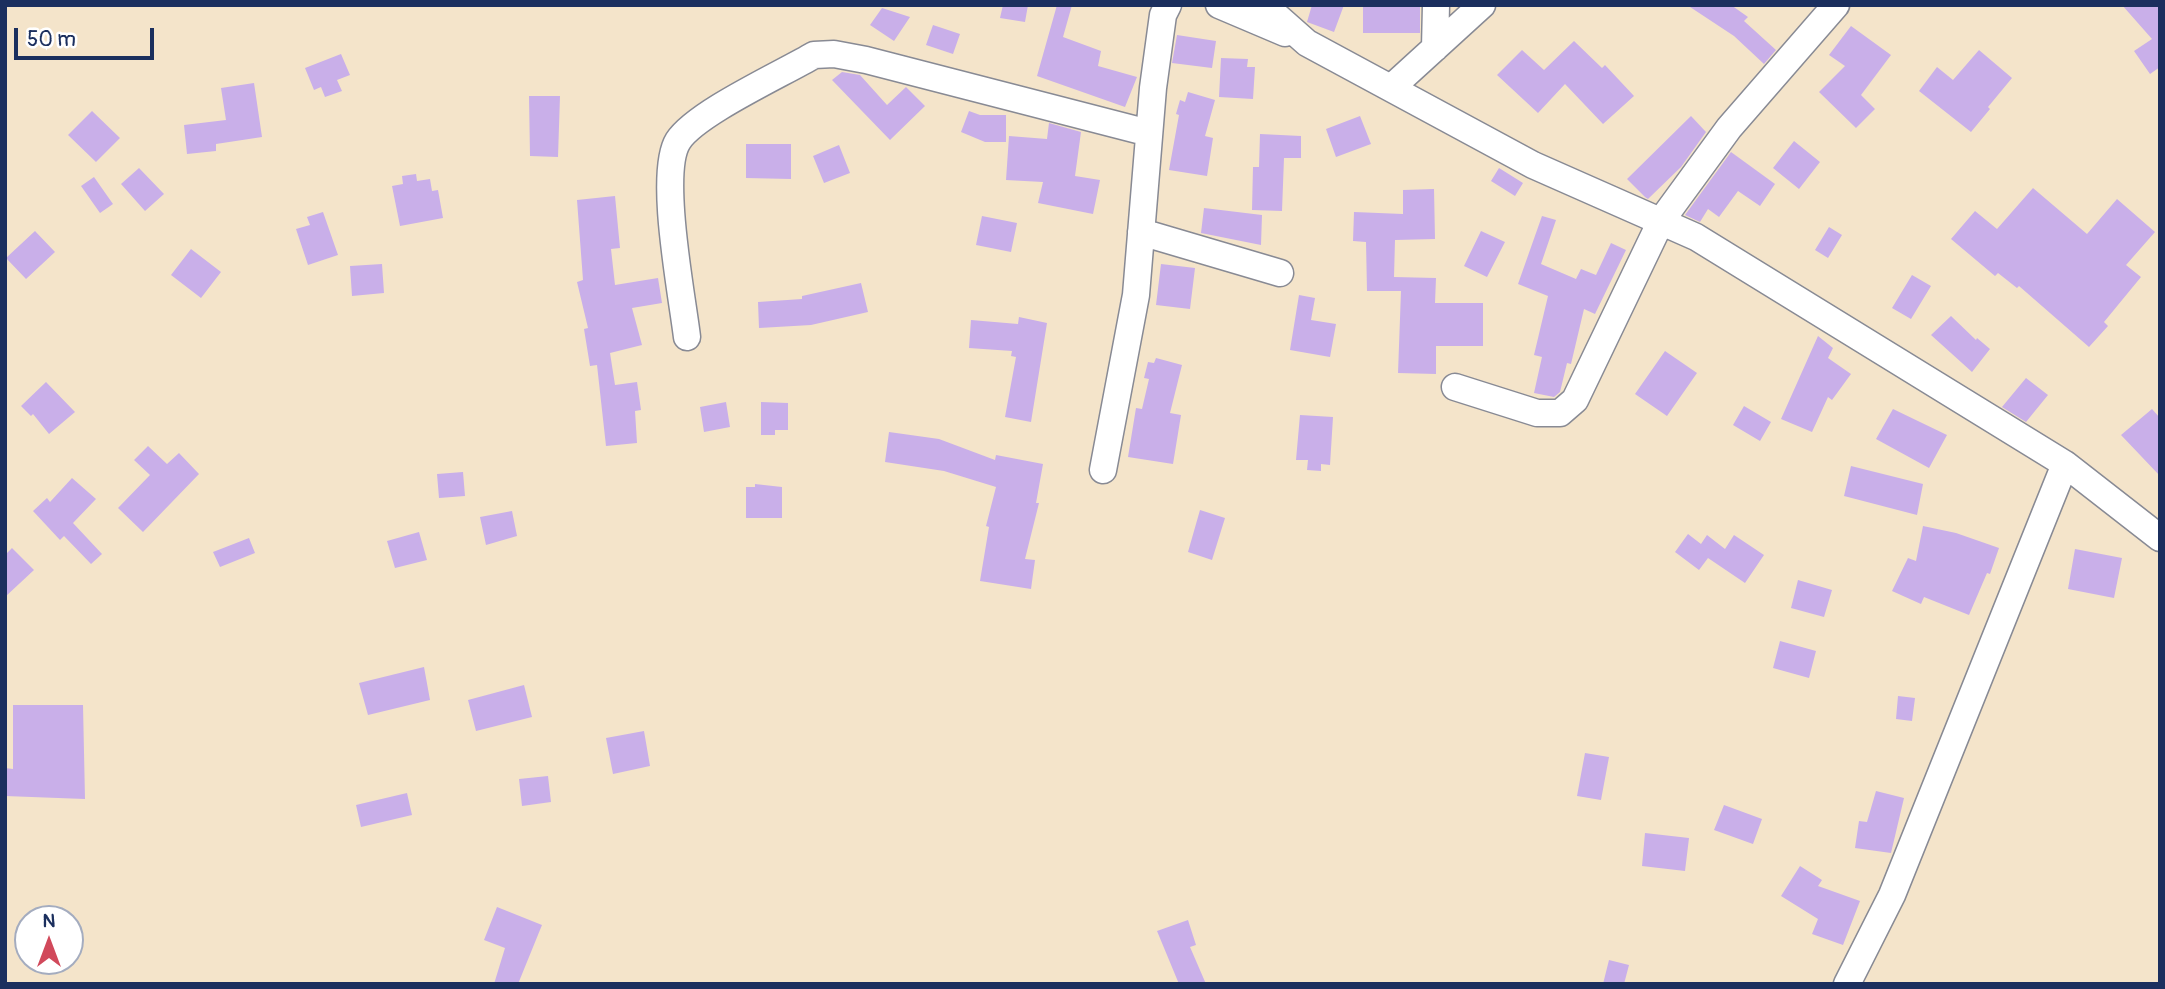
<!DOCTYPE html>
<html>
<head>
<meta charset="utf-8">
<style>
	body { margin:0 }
	#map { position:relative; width:2165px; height:989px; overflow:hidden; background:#f4e4ca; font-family:Pangolin,sans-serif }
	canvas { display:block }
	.frame { position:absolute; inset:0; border:7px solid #1b2f5e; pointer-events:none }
	.north { position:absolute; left:14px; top:905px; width:70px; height:70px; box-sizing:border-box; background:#fff; border:2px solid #a4acbf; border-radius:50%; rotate:0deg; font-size:19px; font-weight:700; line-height:28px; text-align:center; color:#1b2f5e }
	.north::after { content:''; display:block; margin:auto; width:24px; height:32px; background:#d1495b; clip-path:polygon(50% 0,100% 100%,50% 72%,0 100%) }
	.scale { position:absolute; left:14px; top:28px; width:140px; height:32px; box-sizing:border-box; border:4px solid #1b2f5e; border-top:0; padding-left:9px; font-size:21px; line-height:24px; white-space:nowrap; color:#1b2f5e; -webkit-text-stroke:5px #fff; paint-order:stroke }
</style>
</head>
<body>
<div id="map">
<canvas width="2165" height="989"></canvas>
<div class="frame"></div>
<div class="north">N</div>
<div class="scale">50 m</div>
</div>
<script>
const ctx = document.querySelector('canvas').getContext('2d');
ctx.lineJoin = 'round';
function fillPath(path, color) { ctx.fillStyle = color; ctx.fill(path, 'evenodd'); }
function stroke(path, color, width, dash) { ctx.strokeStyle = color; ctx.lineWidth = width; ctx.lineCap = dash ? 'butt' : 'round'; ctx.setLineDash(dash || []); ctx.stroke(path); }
fillPath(new Path2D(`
	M1003,5h25l-3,17 -25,-4z
	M1057,5h15l-9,32 38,14 -3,15 39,11 -12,30 -88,-31z
	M1312,5h32l-10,27 -27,-10z
	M1363,5h57v28h-57z
	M1687,5h44l17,12 -4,4 32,29 -12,14 -30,-28z
	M2122,5h38v62l-10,7 -16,-23 18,-12z
	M882,8l28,9 -16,24 -24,-16z
	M933,25l27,9 -7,20 -27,-9z
	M1851,26l40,29 -30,40 14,14 -19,19 -37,-36 26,-26 -16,-11z
	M1177,35l39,6 -4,27 -40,-5z
	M1574,41l28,27 3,-3 29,31 -31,28 -38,-40 -27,29 -41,-38 25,-25 22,20z
	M1979,50l33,28 -24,29 2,2 -19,23 -52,-41 18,-24 16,13z
	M341,54l9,21 -13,5 5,11 -17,6 -4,-10 -7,3 -9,-22z
	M1221,58l27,1 -1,8h8l-2,32 -34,-2z
	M842,72l18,3 27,30 19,-18 19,19 -35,34 -58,-60z
	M254,83l8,54 -46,7v7l-29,3 -3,-29 42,-5 -5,-32z
	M1188,92l27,8 -10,36 8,2 -6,38 -38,-6 10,-55 -3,-1 4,-14 5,2z
	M529,96h31l-2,61 -28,-1z
	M92,111l28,27 -24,24 -28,-27z
	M969,111l11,4h26v27h-21l-24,-10z
	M1360,116l11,28 -35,13 -10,-28z
	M1691,116l15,16 -25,35 -33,32 -3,-2 -18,-18z
	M1049,123l32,9 -6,44 25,4 -7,34 -55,-11 5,-21 -37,-2 3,-44 38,3z
	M1260,134l41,2v22h-17l-2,53 -30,-1 1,-43h6z
	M1794,141l26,21 -21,27 -26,-21z
	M746,144h45v35l-45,-1z
	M839,145l11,28 -26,10 -11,-27z
	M1731,152l44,32 -15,22 -22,-15 -19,26 -11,-8 -8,13 -15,-7z
	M139,168l25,26 -19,17 -24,-27z
	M1499,168l24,15 -8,13 -24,-15z
	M416,174l1,7 13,-2 2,12 6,-1 5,28 -43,8 -8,-40 11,-2 -1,-8z
	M94,177l19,27 -13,9 -19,-27z
	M2033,188l54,46 30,-35 38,33 -29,33 15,12 -37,45 4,4 -19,21 -70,-61 -2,2 -19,-15 -3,3 -44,-37 24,-28 22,18z
	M1434,189l1,50 -40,1 -1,37 42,1 -1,25h48v43h-47v28l-38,-1 3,-82h-34l-1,-49 -13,-1 1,-29 49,2v-24z
	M615,196l5,52 -9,1 4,36 43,-7 4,25 -30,5 10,37 -32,8 5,32 22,-3 4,28 -6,1 2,32 -31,3 -9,-81 -7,1 -6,-37 4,-1 -11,-46 6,-2 -6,-80z
	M1204,208l58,7 -1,30 -60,-12z
	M323,212l15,43 -30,10 -12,-36 14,-4 -3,-8z
	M982,216l35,7 -6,29 -35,-7z
	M1542,216l14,4 -15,44 35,15 5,-10 15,6 15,-32 15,7 -31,64 -11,-5 -13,55 -4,-1 -7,29 -6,5 -20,-4 8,-36 -8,-2 14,-59 -30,-12z
	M1829,227l13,8 -14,23 -13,-8z
	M35,231l20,21 -29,27 -20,-21z
	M1481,231l24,11 -18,35 -23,-11z
	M191,249l30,23 -20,26 -30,-23z
	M382,264l2,29 -32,3 -2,-30z
	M1161,264l34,4 -5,41 -34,-4z
	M1912,275l19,11 -20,33 -19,-11z
	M861,283l7,29 -57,13 -52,3 -1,-26 44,-3v-3z
	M1299,295l16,3 -4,22 25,4 -6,33 -40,-7z
	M1951,316l25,24 1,-2 13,11 -18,23 -41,-37z
	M1019,317l28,6 -16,99 -26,-5 11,-60 -5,-1 1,-5 -43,-3 2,-28 47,4z
	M1818,336l15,12 -5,10 23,16 -19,26 -4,-3 -16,35 -31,-13z
	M1665,351l32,22 -30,43 -32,-22z
	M1156,358l26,7 -12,48 11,2 -8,49 -45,-7 8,-49 6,1 7,-30 -5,-1 4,-16 6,1z
	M2026,378l22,17 -22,27 -24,-15z
	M46,382l29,30 -26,22 -16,-20 -2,2 -10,-10z
	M726,402l4,25 -26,5 -4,-25z
	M761,402l27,1v27h-13v5h-14z
	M1744,406l27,16 -11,19 -27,-16z
	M1893,409l54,26 -18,33 -53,-29z
	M2152,409l8,9v58l-39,-41z
	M1300,415l33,2 -3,48 -9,-1v7l-14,-1 1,-10h-12z
	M889,432l50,7 56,21 1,-5 47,9 -7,39h3l-14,56 10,1 -4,29 -51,-8 9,-54 -3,-1 10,-39 -52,-16 -59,-9z
	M148,446l19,18 12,-11 20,21 -56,58 -25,-24 32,-33 -16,-15z
	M1851,466l72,18 -6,31 -73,-19z
	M463,472l2,24 -26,2 -2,-24z
	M72,478l24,21 -23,24 29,31 -11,10 -27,-28 -4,4 -27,-29 14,-13 3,4z
	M755,484l27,3v31h-36v-31h9z
	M1200,510l25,8 -13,42 -24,-8z
	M512,511l5,25 -31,9 -6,-28z
	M1923,526l33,7 43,15 -9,26 -3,-1 -18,42 -45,-18 -3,7 -29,-13 16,-33 8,3z
	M419,532l8,28 -32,8 -8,-27z
	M1688,534l13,10 6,-9 18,14 9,-14 30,20 -19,28 -37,-25 -9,12 -24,-18z
	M249,538l6,15 -35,14 -7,-15z
	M12,548l22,22 -29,27v-42z
	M2075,549l47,9 -8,40 -46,-9z
	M1798,580l34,10 -8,27 -33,-9z
	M1780,641l36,10 -7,27 -36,-10z
	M424,667l6,33 -62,15 -9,-32z
	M524,685l8,32 -56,14 -8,-31z
	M1898,696l17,2 -3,23 -16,-2z
	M13,705h70l2,94 -80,-3v-28l8,1z
	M644,731l6,35 -37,8 -7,-36z
	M1585,753l24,4 -8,43 -24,-4z
	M548,776l3,26 -29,4 -3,-27z
	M1876,791l28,7 -13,55 -36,-5 4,-27 8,1z
	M407,793l5,22 -51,12 -5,-22z
	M1724,805l38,14 -9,25 -39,-14z
	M1645,833l44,5 -4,33 -43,-5z
	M1800,866l22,14 -4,6 42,15 -17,44 -31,-11 6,-15 -37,-23z
	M497,907l45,18 -24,59h-24l11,-36 -21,-8z
	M1188,920l8,25 -6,2 16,37h-27l-22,-53z
	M1609,960l20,5 -5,19h-21z`), '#c9afe9');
const minor = new Path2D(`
	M1219,5l66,28
	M1264,5l43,38 226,122 163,72 369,227 95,74
	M1435,48l1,-43
	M1392,87l90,-82
	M1141,232l139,41
	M687,337c-5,-42 -29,-164 -9,-196 18,-28 104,-67 136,-86l20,-1 32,6 283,73
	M1455,387l82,26h23l15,-13 86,-179 68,-93 107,-123
	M1103,470l33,-175 17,-207 10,-73 5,-10
	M1847,984l45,-89 173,-431`);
stroke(minor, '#888a94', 29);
stroke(minor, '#fff', 26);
</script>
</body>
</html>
